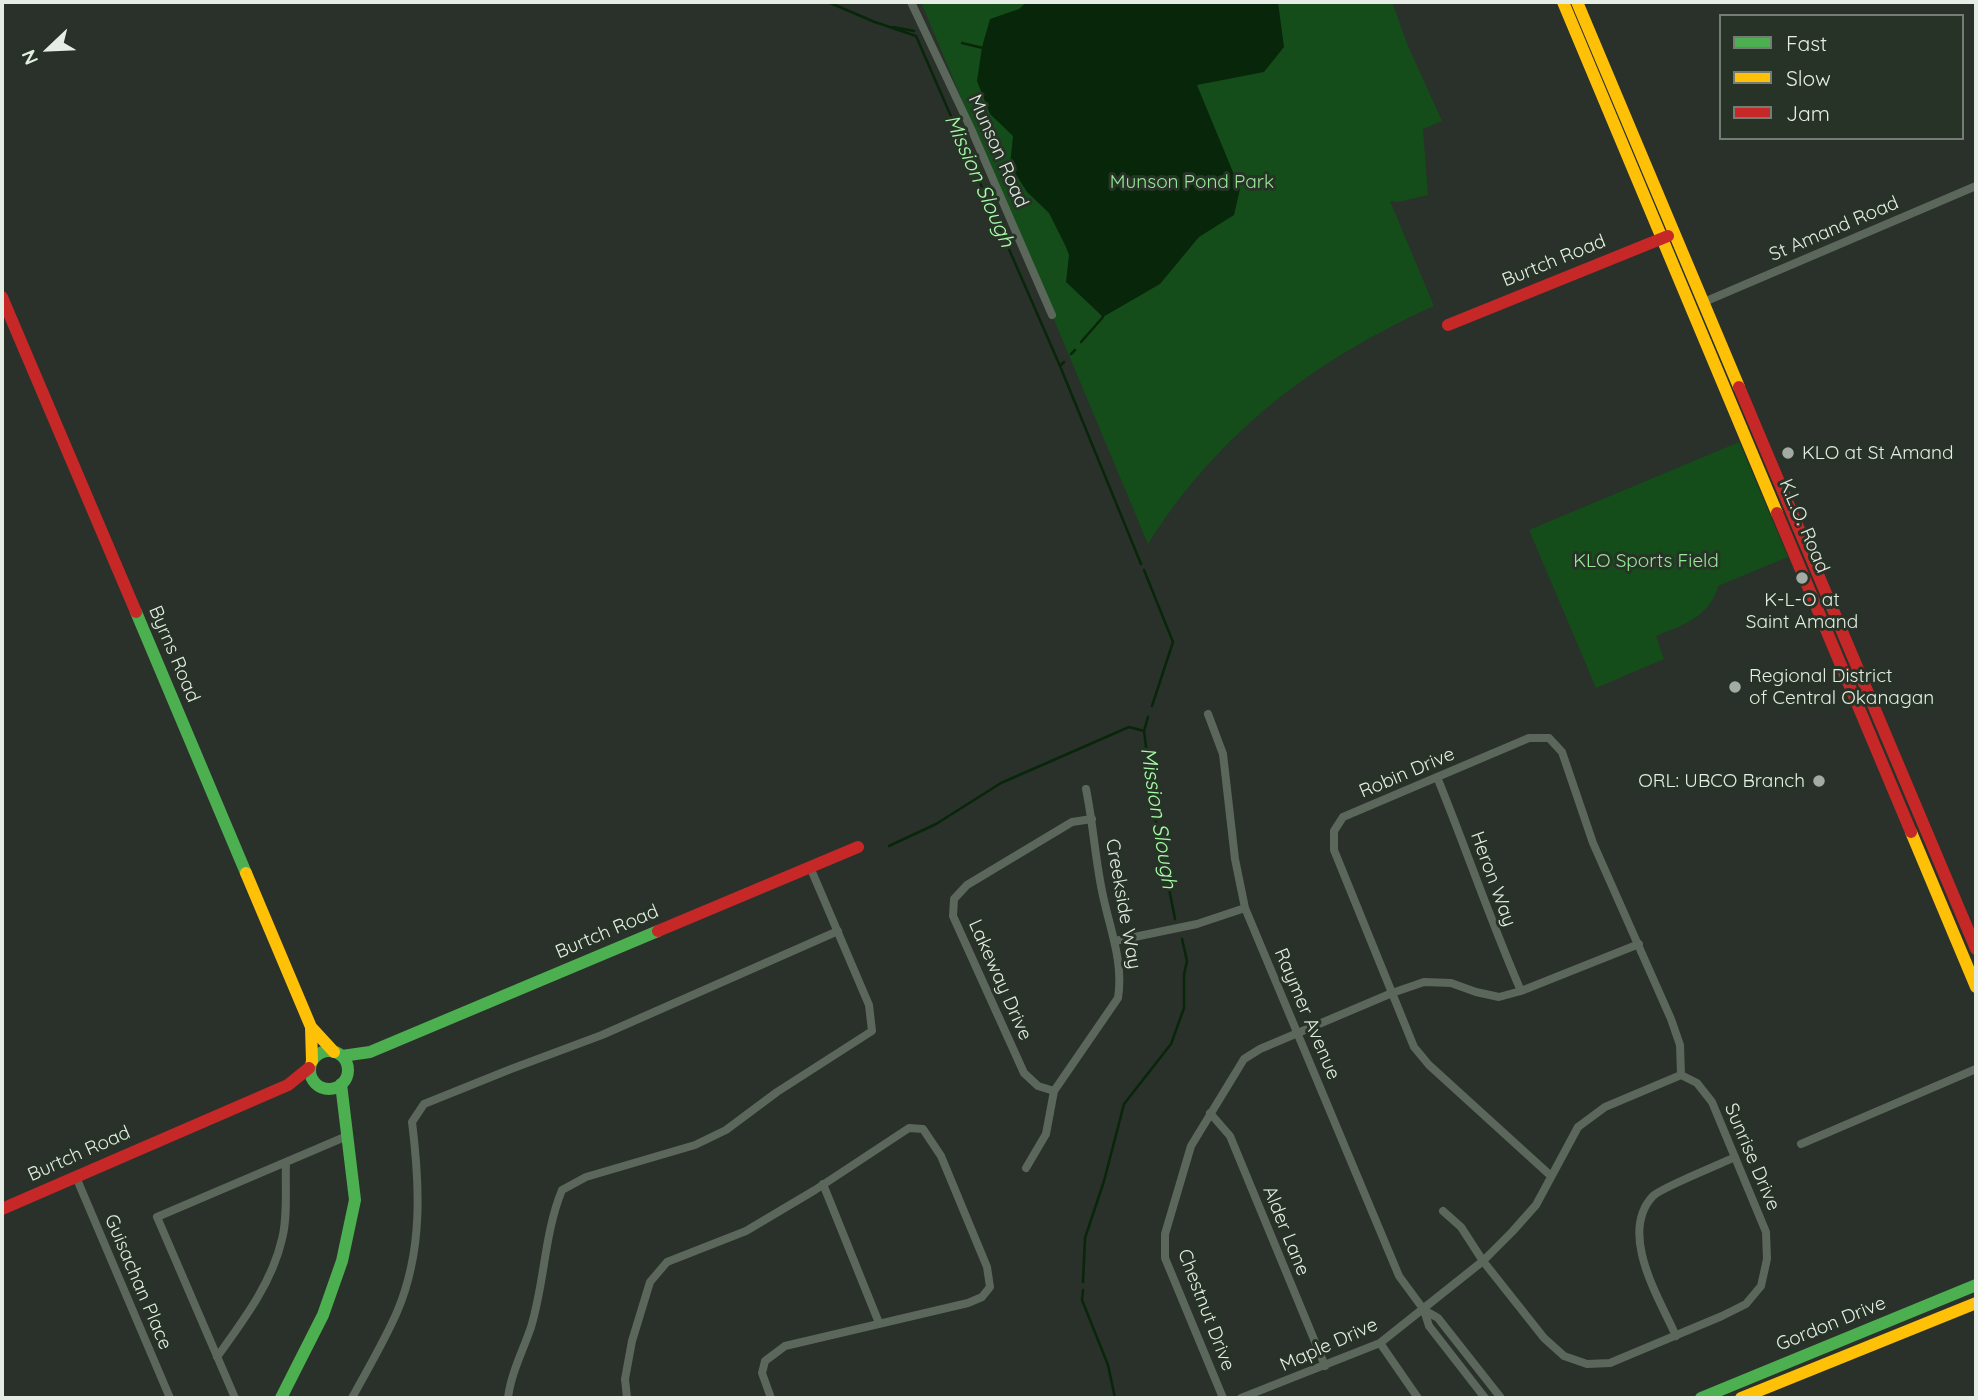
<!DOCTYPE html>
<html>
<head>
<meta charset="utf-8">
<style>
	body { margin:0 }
	#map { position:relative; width:1978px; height:1400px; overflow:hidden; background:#2a302a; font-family:Quicksand,sans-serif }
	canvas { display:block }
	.frame { position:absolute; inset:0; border:4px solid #e5ede5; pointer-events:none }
	.legend { position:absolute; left:1719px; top:14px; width:245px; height:126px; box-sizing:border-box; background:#273327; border:2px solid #737d73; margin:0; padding:9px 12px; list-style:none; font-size:21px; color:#e5ede5 }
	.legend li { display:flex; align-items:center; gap:14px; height:35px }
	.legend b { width:35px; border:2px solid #737d73 }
	.north { position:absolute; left:14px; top:14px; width:70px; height:70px; -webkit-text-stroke:5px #273327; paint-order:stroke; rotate:247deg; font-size:19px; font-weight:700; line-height:28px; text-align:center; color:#e5ede5 }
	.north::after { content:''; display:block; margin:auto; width:24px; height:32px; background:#e5ede5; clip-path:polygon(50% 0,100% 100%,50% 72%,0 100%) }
</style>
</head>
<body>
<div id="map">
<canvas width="1978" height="1400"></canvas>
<div class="frame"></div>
<ul class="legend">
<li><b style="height:9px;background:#4caf50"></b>Fast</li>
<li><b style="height:9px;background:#ffc107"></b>Slow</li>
<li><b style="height:9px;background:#c62828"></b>Jam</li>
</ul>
<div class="north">N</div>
</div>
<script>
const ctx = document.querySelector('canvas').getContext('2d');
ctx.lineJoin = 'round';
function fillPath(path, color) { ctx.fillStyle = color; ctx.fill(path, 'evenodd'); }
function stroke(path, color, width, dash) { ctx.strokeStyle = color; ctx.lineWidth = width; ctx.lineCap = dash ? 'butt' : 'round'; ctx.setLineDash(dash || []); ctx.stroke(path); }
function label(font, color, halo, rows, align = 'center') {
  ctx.font = font + ' Quicksand,sans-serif'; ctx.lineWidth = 6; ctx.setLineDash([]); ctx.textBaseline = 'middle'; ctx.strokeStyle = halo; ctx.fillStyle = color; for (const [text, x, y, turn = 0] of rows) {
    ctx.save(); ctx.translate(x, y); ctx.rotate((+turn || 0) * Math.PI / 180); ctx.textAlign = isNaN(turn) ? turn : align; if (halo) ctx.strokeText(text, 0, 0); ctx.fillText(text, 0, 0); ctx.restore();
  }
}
fillPath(new Path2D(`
	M921,2h471l16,44 34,75 -19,8 5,66 -30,7 -8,-1 44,105c-120,54 -215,126 -286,238z
	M1739,442l49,115 -70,29c-8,31 -35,39 -62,50l8,23 -68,29 -67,-158z`), '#144d1a');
fillPath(new Path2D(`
	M1027,2h251l6,45 -20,25 -67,13 43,104 -6,26 -35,22 -39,47 -57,33 -37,-35 3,-27 -3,-8 -17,-34 -22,-21 -17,-27 3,-29 -23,-22 -13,-33 5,-34 8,-28 29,-10z`), '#08270a');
stroke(new Path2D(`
	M828,2l49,21
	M875,22l41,14 144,330
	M893,27l21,4
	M962,43l21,5
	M1081,342l22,-25
	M1071,354l4,-4
	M1064,362l-4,4 81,198
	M1144,570l29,72 -21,64
	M1148,717l-4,14 12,92 19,96
	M889,846l47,-22 65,-41 128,-56 15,4
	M1083,1282l2,-44 19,-57 20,-77 47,-60 13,-36v-34l3,-13 -5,-22
	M1083,1290l-1,10 26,65 7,33`), '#08270a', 2.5);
stroke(new Path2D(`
	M911,2l61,129 80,184
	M1704,302l272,-116
	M1208,714l15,40 12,105 10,49 154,368 25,34 5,16 56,72
	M1437,777c29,71 53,143 84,214
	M1115,941l82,-17 48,-16
	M1054,1091l-16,-5 -14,-13 -71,-157 1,-17 13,-14 105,-63 20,-3
	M1210,1113l20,23 95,230
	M1801,1144l175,-75
	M1026,1168l20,-34 8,-43 64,-93c6,-37 -9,-71 -16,-107 -7,-34 -9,-68 -16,-102
	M1551,1176l-122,-111 -15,-18 -80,-197v-19l9,-14 186,-79h20l13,14 31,91 78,176 9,26 1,30
	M76,1177l94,221
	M823,1184l56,139
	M1424,1310l14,8 63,80
	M1676,1336c-17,-38 -58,-103 -23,-140 7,-8 68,-32 82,-39
	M1380,1343l38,55
	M217,1357c26,-36 55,-74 65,-118 6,-22 3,-53 4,-77
	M235,1398l-78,-181 190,-81
	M352,1398c15,-28 32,-56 45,-86 26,-61 23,-126 15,-190l12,-18 87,-35 91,-34 236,-104
	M508,1398c3,-25 15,-47 23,-71 14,-46 13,-93 31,-137l24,-13 109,-32 31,-15 51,-38 95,-61 -3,-26 -59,-138
	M627,1398l-2,-19 7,-38 18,-59 17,-20 79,-31 69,-41 94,-62 14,1 18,27 46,111 3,20 -8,10 -14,6 -183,43 -20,15 -3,12 9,25
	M1223,1398l-58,-140v-24l26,-88 53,-87 16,-10 132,-56 32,-11 27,1 25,9 23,5 22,-6 118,-47
	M1241,1398l139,-55 103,-82 29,-29 24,-27 42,-78 27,-20 76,-32 16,8 15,19 54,130 1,27 -6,27 -15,18 -24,12 -112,47 -23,1 -23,-8 -20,-18 -61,-77 -22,-34 -18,-16`), '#5b675b', 8);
stroke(new Path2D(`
	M136,612l110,261
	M310 1070a19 19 0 1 1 38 0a19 19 0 1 1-38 0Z
	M342,1056l28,-4 288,-121
	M281,1398l42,-83 19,-54 13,-61 -14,-116
	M1701,1398l275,-113`), '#4caf50', 12);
stroke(new Path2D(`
	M1563,2l214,511
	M1577,2l162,385
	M1911,832l65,155
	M246,873l65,154 1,34
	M311,1027l23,25
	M1741,1398l235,-95`), '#ffc107', 12);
stroke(new Path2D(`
	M2,297l134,315
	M1448,325l220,-89
	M1739,387l237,562
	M1777,513l134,319
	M658,931l200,-84
	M2,1209l286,-124 21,-17`), '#c62828', 12);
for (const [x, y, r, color] of [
	[1788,453,7,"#a4aba4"],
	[1802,578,7,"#a4aba4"],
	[1735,687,7,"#a4aba4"],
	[1819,781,7,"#a4aba4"]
]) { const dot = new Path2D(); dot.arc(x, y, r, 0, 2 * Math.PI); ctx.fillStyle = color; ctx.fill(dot); stroke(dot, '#273327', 2.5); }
label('19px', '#e5ede5', '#273327', [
	["Munson Road",998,151,66],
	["St Amand Road",1834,229,-23],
	["Burtch Road",1554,261,-22],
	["K.L.O. Road",1804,526,67],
	["Byrns Road",174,654,67],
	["Robin Drive",1407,773,-23],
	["Heron Way",1493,879,70],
	["Creekside Way",1123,904,80],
	["Burtch Road",607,932,-23],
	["Lakeway Drive",1000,980,66],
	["Raymer Avenue",1307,1014,67],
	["Burtch Road",79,1154,-24],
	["Sunrise Drive",1752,1157,67],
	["Alder Lane",1286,1231,68],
	["Guisachan Place",138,1282,67],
	["Chestnut Drive",1206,1310,69],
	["Gordon Drive",1831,1324,-22],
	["Maple Drive",1329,1345,-24]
]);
label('19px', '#96ea96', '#273327', [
	["Munson Pond Park",1192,182],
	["KLO Sports Field",1646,561]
]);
label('19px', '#e5ede5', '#273327', [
	["KLO at St Amand",1802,453],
	["K-L-O at",1802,600,"center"],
	["Saint Amand",1802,622,"center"],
	["Regional District",1749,676],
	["of Central Okanagan",1749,698],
	["ORL: UBCO Branch",1805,781,"right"]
], 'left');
label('italic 21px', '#a8fda8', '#273327', [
	["Mission Slough",979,181,66],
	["Mission Slough",1158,818,81]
]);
</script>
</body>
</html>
